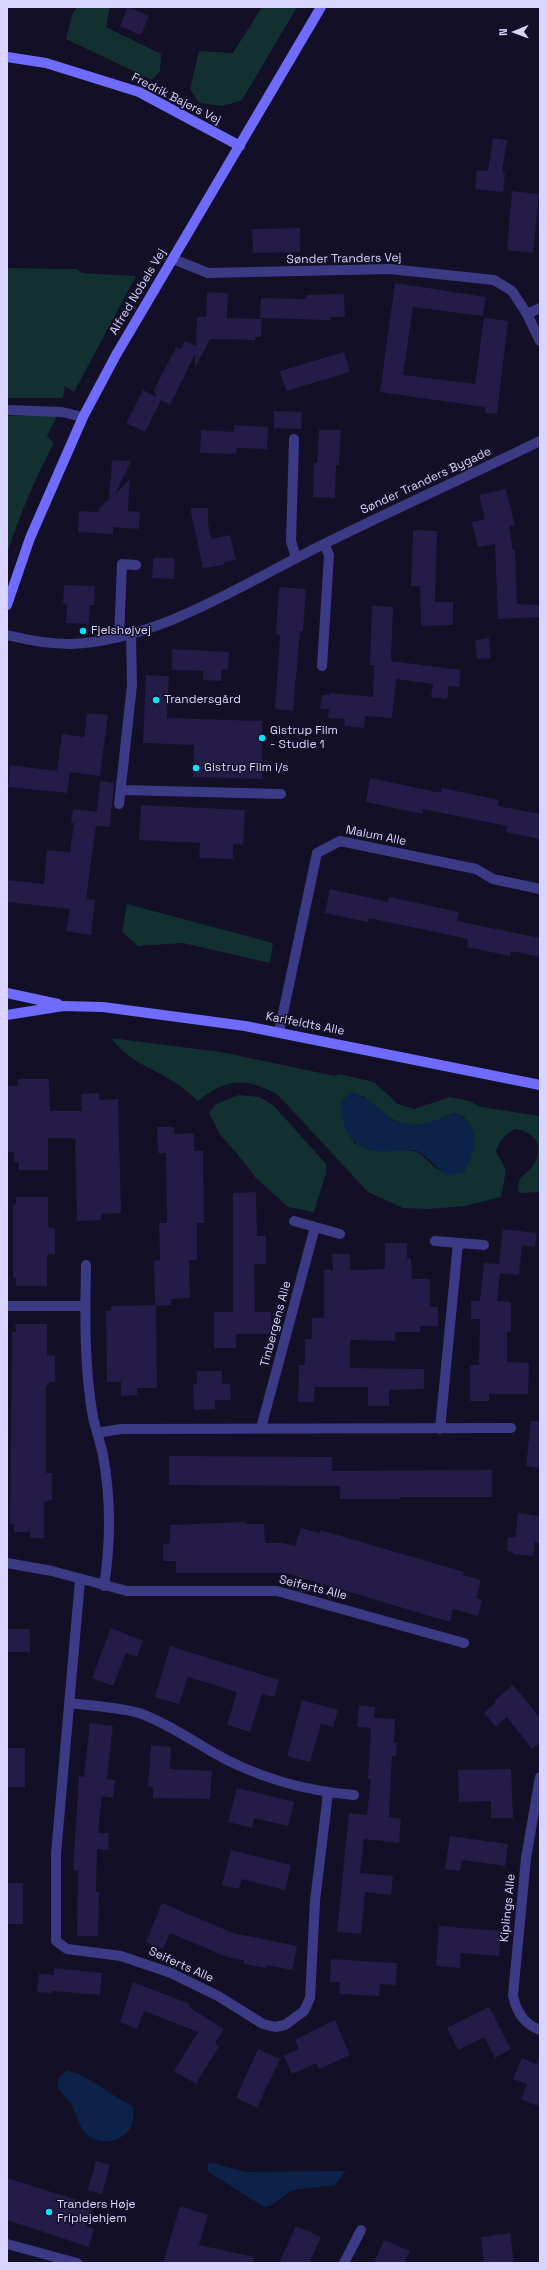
<!DOCTYPE html>
<html>
<head>
<meta charset="utf-8">
<style>
	body { margin:0 }
	#map { position:relative; width:547px; height:2270px; overflow:hidden; background:#130f26; font-family:"Space Grotesk",sans-serif }
	canvas { display:block }
	.frame { position:absolute; inset:0; border:8px solid #d9d4ff; pointer-events:none }
	.north { position:absolute; left:495px; top:12px; width:40px; height:40px; -webkit-text-stroke:3px #130f26; paint-order:stroke; rotate:269deg; font-size:11px; font-weight:700; line-height:16px; text-align:center; color:#d9d4ff }
	.north::after { content:''; display:block; margin:auto; width:14px; height:18px; background:#d9d4ff; clip-path:polygon(50% 0,100% 100%,50% 72%,0 100%) }
</style>
</head>
<body>
<div id="map">
<canvas width="547" height="2270"></canvas>
<div class="frame"></div>
<div class="north">N</div>
</div>
<script>
const ctx = document.querySelector('canvas').getContext('2d');
ctx.lineJoin = 'round';
function fillPath(path, color) { ctx.fillStyle = color; ctx.fill(path, 'evenodd'); }
function stroke(path, color, width, dash) { ctx.strokeStyle = color; ctx.lineWidth = width; ctx.lineCap = dash ? 'butt' : 'round'; ctx.setLineDash(dash || []); ctx.stroke(path); }
function label(font, color, halo, rows, align = 'center') {
  ctx.font = font + ' "Space Grotesk",sans-serif'; ctx.lineWidth = 3; ctx.setLineDash([]); ctx.textBaseline = 'middle'; ctx.strokeStyle = halo; ctx.fillStyle = color; for (const [text, x, y, turn = 0] of rows) {
    ctx.save(); ctx.translate(x, y); ctx.rotate((+turn || 0) * Math.PI / 180); ctx.textAlign = isNaN(turn) ? turn : align; if (halo) ctx.strokeText(text, 0, 0); ctx.fillText(text, 0, 0); ctx.restore();
  }
}
fillPath(new Path2D(`
	M77,7h33l-4,20 55,27 -1,17 -8,9 -86,-41 6,-24z
	M262,7h35l-55,93 -19,6 -24,-3 -9,-14 9,-38 34,2z
	M7,268l70,1 5,4 54,3 -62,116 -9,-6 -2,12h-56z
	M7,416h50l-10,20 7,7c-19,35 -34,72 -47,110z
	M127,904l146,39 -3,20 -87,-20 -45,3 -16,-14z
	M111,1038l110,14 114,24 4,-2 35,8 24,22 16,5 36,-12 19,4 12,6 59,9v76l-21,1c-4,-18 8,-17 15,-29 11,-18 0,-33 -19,-35 -10,5 -15,11 -19,22l10,19 -5,27 -36,9 -37,3 -25,-1 -35,-16 -90,-97c-31,-18 -52,-17 -80,6 -8,-7 -16,-14 -24,-19 -26,-17 -41,-17 -63,-44zM362,1095c24,18 35,37 70,28 7,-2 15,-7 22,-10l11,4 -27,53 -20,-18 -18,-3 -23,2 -24,-8z
	M239,1095l21,2 14,9 52,58v9l-12,39 -26,-5 -32,-29 -21,-27 -14,-15 -12,-23 7,-9z`), '#12302f');
fillPath(new Path2D(`
	M350,1092c14,3 22,10 32,19 25,24 45,12 72,2 28,10 23,38 10,59l-16,4c-9,-5 -23,-22 -31,-25 -14,-3 -27,2 -40,0 -28,-2 -35,-24 -36,-48z
	M68,2070c20,7 38,20 56,32 2,1 6,2 8,4 2,3 1,8 1,12 -1,19 -24,29 -41,20 -14,-7 -14,-24 -22,-36 -4,-6 -9,-9 -13,-16l3,-10z
	M212,2163l35,9 99,-1 -11,14 -42,5 -23,16 -6,1 -54,-34 -3,-3 1,-6z`), '#0c2248');
fillPath(new Path2D(`
	M128,7l21,9 -8,19 -21,-9z
	M493,138l14,2 -5,32 3,1 -2,19 -28,-3 2,-19 11,1z
	M512,191l27,3 -6,59 -26,-3z
	M300,228v24l-47,1 -1,-24z
	M395,283l91,14 -3,19 -70,-9 -10,68 72,9 9,-66 24,3 -11,93 -12,-1v-6l-105,-15z
	M207,292l21,1 -1,25 35,1 -1,18h-6v3l-45,-1 -15,29v-14l-25,51 -9,-5 -16,32 -19,-9 17,-33 13,7 -2,-7 22,-43 5,2 4,-8 11,5 1,-29h9z
	M344,294l1,23h-15v3l-70,-2 1,-20 45,1v-4z
	M344,352l6,20 -64,19 -6,-20z
	M274,411l28,1 -1,17 -27,-1z
	M234,425l34,2 -1,22 -30,-1 -1,6 -36,-1 1,-23 33,2z
	M319,430h22l-2,35h-3l-1,33 -22,-1 1,-35 3,1z
	M112,460l19,1 -16,33 15,-15 -2,32 12,1 -1,17 -26,-2v7l-35,-2 1,-21 20,1v-4l10,-9z
	M506,489l9,36 -6,1 4,24h2l2,54 23,1v12l-42,2 -3,-75 -17,3 -6,-25 13,-3 -6,-24z
	M190,508h18v15l3,16 19,-4 6,25 -11,2 -2,3 -20,3z
	M413,530l24,1 -2,71h18v23l-32,1 -1,-40h-9z
	M153,558h22l-1,21 -22,-1z
	M64,585l31,1 -1,19h-4l-1,19 -23,-1 1,-19 -4,-1z
	M279,587l27,2 -3,42h-3l-7,80 -18,-2 5,-74h-3l-1,-5z
	M372,606l21,1 -2,54 70,9 -2,17 -10,-1 -2,13 -16,-2 2,-13 -37,-5 -4,39 -27,-2 -1,12 -20,-2 1,-7 -17,-1 1,-9h-9l2,-14h8v-2l43,4 1,-32h-4z
	M489,638l2,20 -14,1 -2,-19z
	M172,649l57,3 -1,18 -6,-1 -1,12 -18,-1v-9l-31,-1z
	M146,675l23,1 -2,42 95,3v58l-69,-2 1,-32 -51,-2z
	M87,713l21,2 -8,61 -30,-4 -3,21 -59,-6 2,-22 47,6 5,-37 22,3z
	M370,778l71,15 1,-5 57,12 -1,6 42,8v25l-34,-7 1,-6 -84,-17v5l-57,-12z
	M100,781l14,2 -4,44 -14,-1 -10,73 9,1 -4,35 -25,-4 4,-22 -63,-7v-22l37,4 3,-34 23,2 4,-29h-3l2,-14 24,3z
	M141,805l104,5 -2,35 -10,-1v15l-34,-1 1,-15 -61,-3z
	M330,889l58,13 1,-5 70,15 -2,9 83,17v19l-29,-6 -1,5 -43,-9 1,-8 -99,-21 -1,4 -43,-9z
	M18,1079h31l1,32h32l-1,-17 18,-1v7l19,-1 3,114 -20,1v6l-24,1 -2,-83h-27v32h-29v-8h-5v-10h-7v-66h11z
	M157,1127h17v7l20,-1v18h9l1,72h-7v37h-8l1,38 -19,1v6l-15,1 1,82h-20v7l-16,1v-14h-14l-1,-71h5v-5l44,-1 -1,-44 6,-1 -1,-37h8l-1,-70h-8z
	M256,1192l1,44h9v28h-12l1,48h16v22h-35v14h-22v-36h19v-119z
	M16,1197h32v30l7,2v25h-6l-2,2v30h-31v-8h-3v-73l3,-1z
	M503,1229l34,4 -2,14 -13,-2 -3,30 -19,-2 -3,28 14,1v30h-4v30l22,1 -1,31h-39v7h-19v-36h9l1,-46h-9v-18h9l4,-38 15,1z
	M385,1243h22v15h4l1,21h18v28h8v19h-18v6h-25v9l-45,-1v28l74,1v20l-35,1v16h-21v-19h-53l-1,15h-16l1,-37h6v-26h7v-21h12v-48h9l-1,-16h18v16l35,-1z
	M15,1324h32v31l8,1v26h-6v3h-3v88h6v27l-8,2v36h-14v-6h-16v-7l-4,-1 2,-192h4z
	M197,1371h25v13h8l1,16h-16v9l-21,1 -1,-26h4z
	M531,1421h9v47l-14,-2z
	M169,1456l163,1v14l160,-1v27h-92v2h-60v-13l-171,-1z
	M518,1513l22,3v27l-5,-1 -2,14 -20,-2v-2l-6,-1 1,-14 7,1z
	M245,1522v2h19l1,19h19l11,3 6,-18 18,5 1,-3 144,42 -1,3 18,5 -5,18 6,2 -4,16 -25,-7 -3,13 -164,-49h-110v-12h-13v-17l7,-1v-18z
	M111,1628l32,13 -6,16 -11,-4 -13,33 -21,-8z
	M7,1629h23v23h-23z
	M170,1646l109,34 -5,17 -12,-3 -12,38 -23,-7 10,-33 -49,-15 -9,27 -24,-7z
	M513,1685l27,33v25l-8,6 -25,-32 -11,10 -12,-14 11,-10 -1,-2z
	M302,1700l36,10 -5,17 -12,-3 -11,38 -23,-6z
	M359,1705l16,2 -1,11 21,1 -1,24h3l-1,14 -4,-1 -3,61 12,2 -2,24 -35,-4 -4,34 33,3 -2,19 -26,-3 -4,42 -24,-2 12,-119 18,2 4,-36h-3l3,-51 -14,-1z
	M90,1723l23,3 -6,53 8,1 -2,18 -11,-2 -4,37h11l-1,17 -11,-1 -1,43h3l-1,44h-21l1,-65 -5,-1 6,-94 5,1z
	M151,1745l20,2 -1,22 42,2 -2,28 -57,-1v-11l-5,-1z
	M7,1748h18v39h-18z
	M511,1769l2,49h-22v-17l-32,1 -1,-32z
	M237,1788l57,14 -6,24 -34,-8 -2,10 -24,-6z
	M450,1836l58,8 -3,22 -43,-6 -2,11 -15,-2z
	M231,1850l60,15 -6,25 -43,-11 -3,10 -17,-4z
	M7,1883h16v41h-16z
	M162,1903l71,30 64,13 -5,24 -25,-5 -1,3 -22,-4v-4l-17,-3 -57,-24 -7,16 -17,-7z
	M439,1926l62,5 -2,25 -38,-3 -1,15 -24,-2z
	M331,1959l66,4 -1,22 -16,-1 -1,12 -40,-2 1,-12h-10z
	M54,1968l48,5 -2,22 -47,-4 -1,2 -15,-1 2,-18 15,1z
	M133,1982l57,22 -1,3 35,22 -9,14 4,3 -23,38 -22,-13 24,-39 -54,-21 -7,18 -17,-7z
	M489,2007l22,42 -16,9 -11,-21 -26,13 -11,-22z
	M335,2020l15,35 -31,14 -3,-6 -24,11 -8,-18 15,-7 -4,-9z
	M258,2049l22,10 -23,49 -21,-10z
	M540,2054v53l-19,-8 6,-15 -14,-5 9,-21 14,6z
	M96,2161l14,4 -8,29 -14,-4z
	M7,2178l86,27 -7,21 8,3 -5,18 -82,-27z
	M180,2206l28,9 -9,30 55,12 -1,6h-90z
	M296,2226l25,11 -12,26h-30z
	M510,2233l4,30h-30l-3,-26z
	M384,2240l26,11 -6,12h-30z`), '#241b47');
stroke(new Path2D(`
	M173,259l35,14 182,-4 104,11 18,11 15,23 13,27
	M527,314l13,-6
	M7,410l55,2 21,5
	M294,439l-3,102 5,17
	M7,635c20,5 42,9 63,9 89,-3 176,-62 254,-100 71,-35 144,-68 216,-103
	M119,637l3,-73 14,1
	M322,666l7,-111 -5,-11
	M122,790l159,4
	M119,804l13,-119 -1,-51
	M279,1032l38,-179 23,-12 136,28 17,10 47,10
	M294,1221l46,13
	M435,1241l49,4
	M86,1265c-1,50 -2,102 7,152 3,13 7,25 10,38 8,44 8,86 1,131
	M7,1306h78
	M261,1428l54,-201
	M440,1429l18,-186
	M97,1433l24,-4 390,-1
	M7,1563l45,8 75,20h150l187,52
	M80,1580l-24,274v87l11,8 54,7 50,17 47,23 45,28 12,3 10,-2 19,-14 6,-13 5,-97 13,-108
	M69,1703c19,2 57,5 73,11 26,10 48,25 72,39 42,24 92,38 140,42
	M540,1777l-14,81 -13,137c3,17 11,29 27,35
	M7,2244l70,19
	M344,2263l17,-33`), '#3d3a85', 10);
stroke(new Path2D(`
	M7,57l39,6 93,29 101,54
	M7,605l23,-67 53,-121 33,-62 205,-348
	M7,993l51,11
	M7,1015l56,-9 40,1 142,19 295,59`), '#6f6bff', 10);
for (const [x, y, r, color] of [
	[83,631,4,"#00e5ff"],
	[156,700,4,"#00e5ff"],
	[262,738,4,"#00e5ff"],
	[196,768,4,"#00e5ff"],
	[49,2212,4,"#00e5ff"]
]) { const dot = new Path2D(); dot.arc(x, y, r, 0, 2 * Math.PI); ctx.fillStyle = color; ctx.fill(dot); stroke(dot, '#130f26', 1.5); }
label('12px', '#d9d4ff', '#130f26', [
	["Fredrik Bajers Vej",176,99,27],
	["Sønder Tranders Vej",344,259,-1],
	["Alfred Nobels Vej",138,292,-59],
	["Sønder Tranders Bygade",426,481,-25],
	["Malum Alle",376,836,11],
	["Karlfeldts Alle",305,1024,11],
	["Tinbergens Alle",276,1324,-75],
	["Seiferts Alle",313,1588,14],
	["Kiplings Alle",508,1908,-84],
	["Seiferts Alle",181,1965,24]
]);
label('12px', '#d9d4ff', '#130f26', [
	["Fjelshøjvej",91,631],
	["Trandersgård",164,700],
	["Gistrup Film",270,731],
	["- Studie 1",270,745],
	["Gistrup Film i/s",204,768],
	["Tranders Høje",57,2205],
	["Friplejehjem",57,2219]
], 'left');
</script>
</body>
</html>
